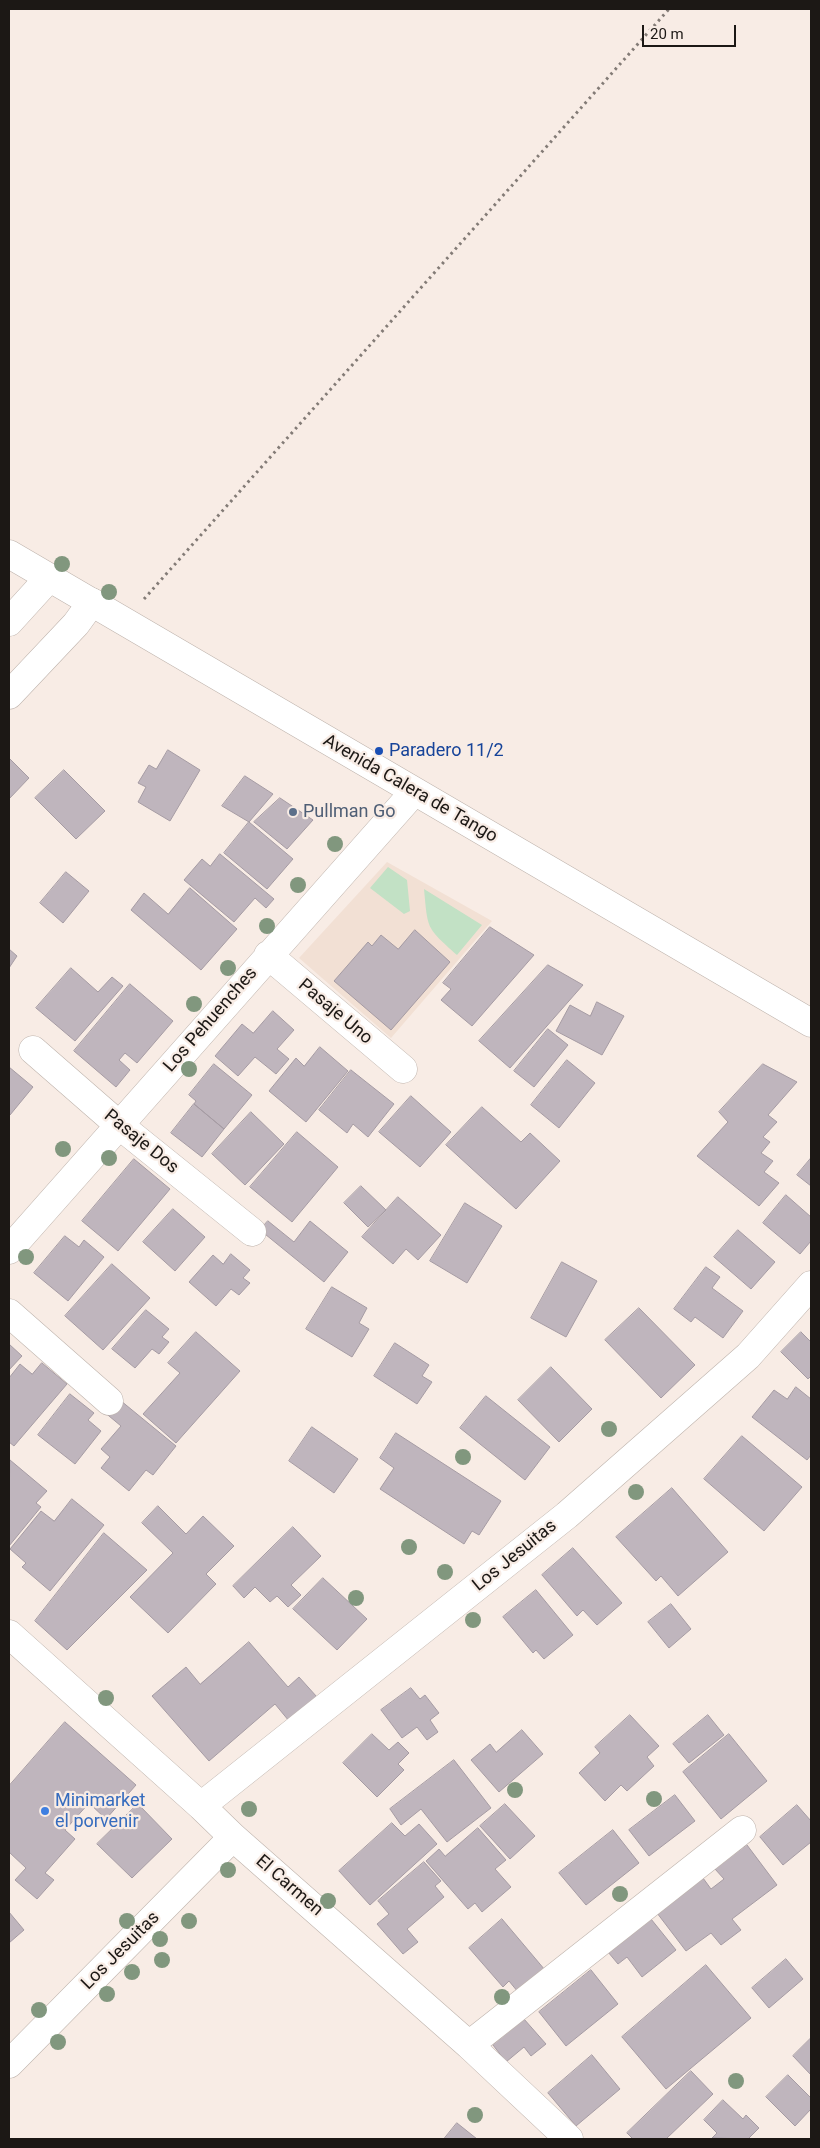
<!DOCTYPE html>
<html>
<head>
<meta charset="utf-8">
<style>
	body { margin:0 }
	#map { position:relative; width:820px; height:2148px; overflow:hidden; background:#f8ece5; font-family:Roboto,sans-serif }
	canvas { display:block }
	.frame { position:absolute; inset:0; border:10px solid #1c1815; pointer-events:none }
	.scale { position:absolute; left:642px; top:25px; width:94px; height:22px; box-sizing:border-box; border:2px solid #1c1815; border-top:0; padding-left:6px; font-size:15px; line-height:18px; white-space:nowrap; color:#1c1815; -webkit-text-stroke:4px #f8ece5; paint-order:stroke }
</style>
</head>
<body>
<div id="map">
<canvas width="820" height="2148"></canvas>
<div class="frame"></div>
<div class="scale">20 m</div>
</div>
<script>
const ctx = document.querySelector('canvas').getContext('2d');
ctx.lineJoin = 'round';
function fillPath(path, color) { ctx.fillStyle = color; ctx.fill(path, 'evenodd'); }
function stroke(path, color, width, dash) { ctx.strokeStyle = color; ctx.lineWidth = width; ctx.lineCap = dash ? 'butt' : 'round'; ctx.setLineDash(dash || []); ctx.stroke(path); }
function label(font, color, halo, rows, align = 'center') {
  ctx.font = font + ' Roboto,sans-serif'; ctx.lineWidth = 4.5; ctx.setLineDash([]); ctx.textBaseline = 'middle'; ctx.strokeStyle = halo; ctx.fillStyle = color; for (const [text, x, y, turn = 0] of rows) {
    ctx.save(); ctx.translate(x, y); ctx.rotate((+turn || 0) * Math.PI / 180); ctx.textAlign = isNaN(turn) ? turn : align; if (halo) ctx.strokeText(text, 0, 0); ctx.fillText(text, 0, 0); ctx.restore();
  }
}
fillPath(new Path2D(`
	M387,862l105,59 -101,117 -92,-80z`), '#f2e0d4');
fillPath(new Path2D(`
	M388,867l19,13 3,31 -6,3 -34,-26z
	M424,889l58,36 -25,30c-31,-28 -29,-25 -33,-66z`), '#c2e1c5');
const building = new Path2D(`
	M168,750l32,20 -30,51 -32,-19 8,-15 -8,-4 11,-18 7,4z
	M9,758l20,20 -20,21z
	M64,770l41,41 -29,28 -41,-41z
	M245,776l28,18 -24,28 -27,-16z
	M280,798l33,22 -26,29 -33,-27z
	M249,822l44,37 -26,30 -43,-36z
	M220,854l54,45 -8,9 -11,-10 -21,24 -50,-42 18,-21 8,7z
	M66,872l23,19 -26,32 -23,-20z
	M190,888l47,41 -36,41 -70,-60 13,-17 24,21z
	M490,927l44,28 -62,71 -31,-26 10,-11 -8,-6z
	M415,930l35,32 -59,68 -57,-49 34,-39 4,4 9,-11 17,14z
	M9,949l8,7 -8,12z
	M548,965l35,20 -73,83 -31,-27z
	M71,968l27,24 14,-15 11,9 -48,55 -39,-33z
	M130,984l43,37 -36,42 -12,-10 -6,7 11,10 -14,17 -42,-36z
	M597,1002l27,14 -22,39 -46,-24 14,-26 20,11z
	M273,1011l21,19 -17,19 12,10 -13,15 -21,-17 -17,19 -23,-20 27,-32 11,9z
	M548,1029l20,16 -34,42 -20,-16z
	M320,1047l28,24 -42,51 -37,-31 27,-33 8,8z
	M567,1060l28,23 -36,45 -28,-23z
	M214,1064l38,31 -28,34 -30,-25 2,-3 -7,-6z
	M763,1064l34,18 -29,33 9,7 -14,15 7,5 -9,11 12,8 -9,11 15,11 -20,23 -62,-50 31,-34 -9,-10z
	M9,1067l24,20 -23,28 -1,-1z
	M351,1070l43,34 -26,33 -15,-13 -6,9 -28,-23z
	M411,1096l40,36 -31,35 -41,-35z
	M194,1104l30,25 -22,28 -31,-24z
	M482,1107l39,35 9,-9 30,28 -44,48 -70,-64z
	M251,1112l33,32 -39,41 -33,-31z
	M297,1132l41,35 -46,55 -42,-35z
	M811,1158v28l-14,-11z
	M134,1159l36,30 -52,62 -36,-30z
	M361,1186l25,24 -18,17 -24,-24z
	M786,1195l25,22v24l-11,13 -37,-31z
	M398,1197l43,38 -23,25 -12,-11 -13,15 -31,-27z
	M465,1203l37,23 -35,57 -37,-22z
	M173,1209l32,28 -30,34 -32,-29z
	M268,1221l26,21 16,-21 38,31 -24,30 -64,-52z
	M738,1230l37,32 -24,27 -37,-32z
	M65,1236l14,11 5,-7 20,17 -36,44 -34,-28z
	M231,1254l19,16 -7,8 7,5 -11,12 -8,-6 -15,17 -27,-24 24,-27 10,9z
	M562,1262l35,19 -31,56 -35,-19z
	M112,1264l38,34 -47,52 -38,-34z
	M706,1267l14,10 -8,11 31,23 -20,27 -28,-21 -4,5 -17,-13z
	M332,1287l35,21 -8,15 10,6 -17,28 -46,-28z
	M639,1308l56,57 -34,33 -56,-58z
	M146,1310l23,19 -7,8 7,5 -10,12 -7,-5 -17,19 -23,-19z
	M196,1332l44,39 -64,72 -33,-29 37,-41 -12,-10z
	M801,1332l10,10v34l-3,3 -27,-27z
	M395,1343l34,22 -7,11 10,6 -15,22 -43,-28z
	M9,1344l13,12 -13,14z
	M42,1363l25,21 -53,62 -5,-4v-64l11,-14 12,10z
	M551,1367l41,42 -33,33 -41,-42z
	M796,1387l15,12v56l-4,5 -55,-43 22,-27 13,9z
	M70,1394l24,19 -6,7 13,11 -26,33 -37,-29z
	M115,1396l61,50 -23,29 -7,-5 -17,21 -28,-23 9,-11 -9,-8 20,-23 -18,-15z
	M486,1396l64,51 -25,33 -65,-52z
	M312,1427l46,32 -24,34 -45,-32z
	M396,1433l105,68 -22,34 -7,-4 -8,13 -84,-55 14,-21 -14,-10z
	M742,1436l60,51 -38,44 -60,-52z
	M10,1460l37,31 -11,12 5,4 -32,39z
	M672,1488l56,64 -50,44 -17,-20 -5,5 -40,-44z
	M72,1499l32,26 -54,66 -28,-24 4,-4 -16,-14 31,-38 13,10z
	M158,1506l28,28 17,-18 31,30 -28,28 10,10 -48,49 -38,-36 43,-44 -31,-30z
	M293,1527l28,29 -30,29 10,10 -13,12 -11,-11 -7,6 -15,-15 -11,11 -11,-12z
	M104,1533l43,37 -80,80 -32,-29z
	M573,1548l49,55 -25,22 -14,-15 -6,6 -35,-41z
	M323,1578l44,41 -30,31 -44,-41z
	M536,1590l37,45 -29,24 -8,-9 -3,3 -30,-36z
	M671,1604l20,25 -22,19 -21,-26z
	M249,1642l39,45 11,-10 18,20 -28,24 -14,-17 -66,57 -57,-65 34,-29 14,17z
	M411,1688l9,11 5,-4 14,18 -9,7 8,12 -11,8 -10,-13 -15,11 -21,-28z
	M630,1715l29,31 -12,11 7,9 -27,25 -6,-6 -16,16 -26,-28 21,-20 -5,-6z
	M708,1715l16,20 -35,28 -16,-19z
	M65,1722l71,63 -30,34 -17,-16 -24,27 10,9 -30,34 9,7 -17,19 -22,-19 11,-12 -17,-16v-66z
	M522,1730l21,24 -44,38 -28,-32 19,-16 6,8z
	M372,1734l17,16 9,-8 11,11 -11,11 6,6 -27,27 -34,-34z
	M729,1734l38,47 -46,38 -38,-47z
	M454,1760l37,48 -44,34 -26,-33 -20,16 -11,-16z
	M675,1795l20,26 -46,35 -20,-26z
	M138,1804l34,35 -40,39 -35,-34z
	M505,1804l30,32 -25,23 -30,-33z
	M797,1805l14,16v21l-28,23 -23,-28z
	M392,1823l13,13 14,-12 18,20 -67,61 -31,-34z
	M478,1828l28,32 -11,9 16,18 -29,25 -7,-9 -7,6 -42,-48 13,-12 6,7z
	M613,1830l26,33 -53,42 -27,-32z
	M747,1845l30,40 -45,34 9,11 -20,15 -10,-12 -25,18 -29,-38 46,-35 8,11 13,-10 -9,-10z
	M424,1862l17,19 -6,5 9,11 -37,32 11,13 -15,12 -26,-30 12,-10 -11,-13z
	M9,1912l15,18 -15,13z
	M502,1919l43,51 -27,22 -9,-11 -6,6 -34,-39z
	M651,1919l25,31 -34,27 -15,-20 -9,7 -10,-12z
	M786,1959l17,20 -34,29 -17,-20z
	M706,1965l45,53 -85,71 -44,-52z
	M591,1970l27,34 -52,42 -27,-34z
	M524,2019l22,25 -15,12 -7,-9 -18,15 -13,-17z
	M811,2038v37l-18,-19z
	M592,2055l28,34 -44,37 -28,-33z
	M691,2071l22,23 -47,45h-33l-6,-6z
	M788,2075l23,23v11l-16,17 -29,-29z
	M723,2100l20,19 3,-4 13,13 -11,11 -36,-1 5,-5 -13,-13z
	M457,2123l20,16h-33z`);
fillPath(building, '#bfb5bd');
stroke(building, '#a59ba3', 1);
const minor = new Path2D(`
	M9,622l40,-44
	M9,695l67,-71 16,-22
	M268,955l135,114
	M33,1050l86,75 133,107
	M9,1250l405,-458
	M9,1313l100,88
	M9,1634l192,172 32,31 236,208 100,94
	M201,1806l366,-291 181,-159 63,-71
	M469,2045l273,-215
	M9,2064l224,-227`);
const major = new Path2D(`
	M9,554l802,469`);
stroke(minor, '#beb3ac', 29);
stroke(major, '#beb3ac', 29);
stroke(new Path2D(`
	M144,599l525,-590`), '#837b76', 3, [2.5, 4]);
stroke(minor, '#fff', 28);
stroke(major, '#fff', 28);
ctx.fillStyle = '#81977e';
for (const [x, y] of [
	[62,564],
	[109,592],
	[335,844],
	[298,885],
	[267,926],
	[228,968],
	[194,1004],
	[189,1069],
	[63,1149],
	[109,1158],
	[26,1257],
	[609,1429],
	[463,1457],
	[636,1492],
	[409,1547],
	[445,1572],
	[356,1598],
	[473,1620],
	[106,1698],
	[515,1790],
	[654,1799],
	[249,1809],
	[228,1870],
	[620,1894],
	[328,1901],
	[127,1921],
	[189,1921],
	[160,1939],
	[162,1960],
	[132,1972],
	[107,1994],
	[502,1997],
	[39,2010],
	[58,2042],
	[736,2081],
	[475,2115]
]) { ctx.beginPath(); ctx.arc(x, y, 8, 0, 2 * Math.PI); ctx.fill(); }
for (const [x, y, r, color] of [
	[379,751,5,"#1a4fb4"],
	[293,812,5,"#5c6f8a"],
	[45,1811,5,"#3f7fe0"]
]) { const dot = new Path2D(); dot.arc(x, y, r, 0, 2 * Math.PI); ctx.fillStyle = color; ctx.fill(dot); stroke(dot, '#f8ece5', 2); }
label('18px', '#164399', '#f8ece5', [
	["Paradero 11/2",389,751]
], 'left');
label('18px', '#1c1815', '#f8ece5', [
	["Avenida Calera de Tango",410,789,30],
	["Pasaje Uno",335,1012,40],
	["Los Pehuenches",211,1020,-49],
	["Pasaje Dos",141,1142,39],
	["Los Jesuitas",515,1556,-39],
	["El Carmen",289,1886,41],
	["Los Jesuitas",121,1951,-45]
]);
label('18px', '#4e5e75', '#f8ece5', [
	["Pullman Go",303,812]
], 'left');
label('18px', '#366cbe', '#f8ece5', [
	["Minimarket",55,1801],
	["el porvenir",55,1822]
], 'left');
</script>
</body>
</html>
